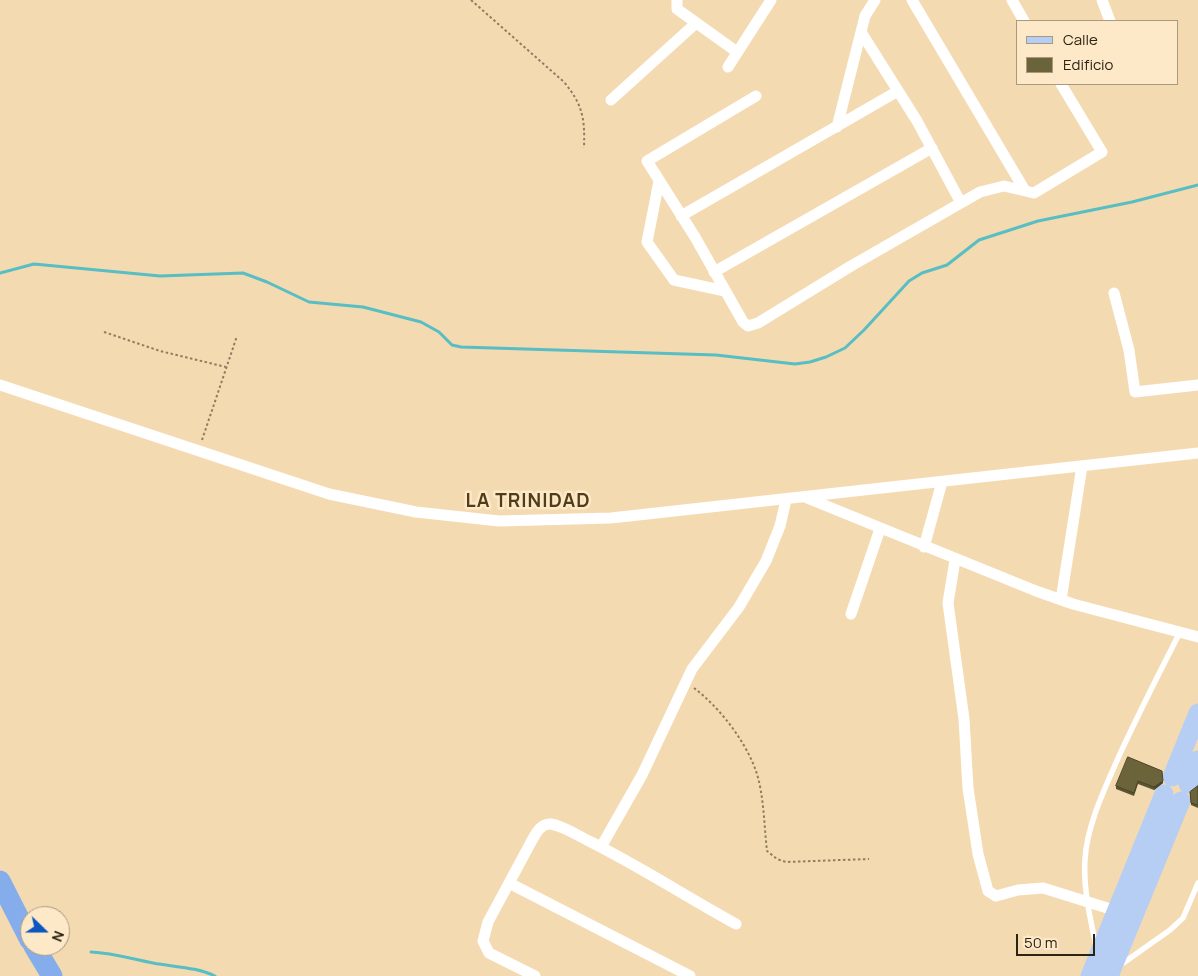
<!DOCTYPE html>
<html>
<head>
<meta charset="utf-8">
<style>
	body { margin:0 }
	#map { position:relative; width:1198px; height:976px; overflow:hidden; background:#f4dab1; font-family:Manrope,sans-serif }
	canvas { display:block }
	.legend { position:absolute; left:1016px; top:20px; width:162px; height:65px; box-sizing:border-box; background:#fde8c8; border:1px solid #a99980; margin:0; padding:6px 9px; list-style:none; font-size:15px; color:#2c2313 }
	.legend li { display:flex; align-items:center; gap:10px; height:25px }
	.legend b { width:25px; border:1px solid #a99980 }
	.north { position:absolute; left:20px; top:906px; width:50px; height:50px; box-sizing:border-box; background:#fde8c8; border:1px solid #a99980; border-radius:50%; rotate:112deg; font-size:14px; font-weight:700; line-height:20px; text-align:center; color:#2c2313 }
	.north::after { content:''; display:block; margin:auto; width:18px; height:22px; background:#0d55bf; clip-path:polygon(50% 0,100% 100%,50% 72%,0 100%) }
	.scale { position:absolute; left:1016px; top:934px; width:79px; height:22px; box-sizing:border-box; border:2px solid #2c2313; border-top:0; padding-left:6px; font-size:15px; line-height:18px; white-space:nowrap; color:#2c2313; -webkit-text-stroke:4px #fde8c8; paint-order:stroke }
</style>
</head>
<body>
<div id="map">
<canvas width="1198" height="976"></canvas>
<ul class="legend">
<li><b style="height:6px;background:#b6cef3"></b>Calle</li>
<li><b style="height:14px;background:#6b633a"></b>Edificio</li>
</ul>
<div class="north">N</div>
<div class="scale">50 m</div>
</div>
<script>
const ctx = document.querySelector('canvas').getContext('2d');
ctx.lineJoin = 'round';
function stroke(path, color, width, dash) { ctx.strokeStyle = color; ctx.lineWidth = width; ctx.lineCap = dash ? 'butt' : 'round'; ctx.setLineDash(dash || []); ctx.stroke(path); }
function fillPath(path, color) { ctx.fillStyle = color; ctx.fill(path, 'evenodd'); }
function label(font, color, halo, rows, align = 'center') {
  ctx.font = font + ' Manrope,sans-serif'; ctx.lineWidth = 5; ctx.setLineDash([]); ctx.textBaseline = 'middle'; ctx.strokeStyle = halo; ctx.fillStyle = color; for (const [text, x, y, turn = 0] of rows) {
    ctx.save(); ctx.translate(x, y); ctx.rotate((+turn || 0) * Math.PI / 180); ctx.textAlign = isNaN(turn) ? turn : align; if (halo) ctx.strokeText(text, 0, 0); ctx.fillText(text, 0, 0); ctx.restore();
  }
}
stroke(new Path2D(`
	M0,273l34,-9 126,12 83,-3 24,9 42,20 54,5 58,15 18,10 13,13 9,2 255,8 79,9 15,-2 16,-5 19,-9 19,-18 45,-49 13,-8 25,-8 32,-25 59,-19 94,-19 66,-17
	M91,952c22,1 41,7 62,11 21,4 43,4 62,13`), '#58bec3', 3);
stroke(new Path2D(`
	M471,0l93,82c19,23 21,37 20,66
	M104,332l56,19 66,16
	M202,440l35,-104
	M694,688c25,19 51,52 62,83 8,24 8,54 11,80l10,8 9,3 83,-3`), '#8e7d61', 2, [2.5, 2.5]);
stroke(new Path2D(`
	M1096,946c-6,-29 -13,-57 -11,-87 2,-32 17,-64 30,-94 20,-45 43,-89 65,-133
	M1119,966l51,-36 13,-12 15,-35`), '#fff', 5.5);
stroke(new Path2D(`
	M677,0v9l60,43
	M912,0l112,189
	M1012,0l12,21
	M1102,0l8,21
	M861,32l56,89 44,82
	M728,67l43,-67
	M756,96l-109,65 48,76 48,85 5,4 10,-3 93,-57 129,-74 24,-6 30,7 68,-41 -41,-68
	M611,100l84,-76
	M837,127l28,-111 10,-16
	M659,181l-12,61 27,38 51,11
	M681,216l217,-125
	M714,272l218,-124
	M1114,293l15,57 6,42 63,-7
	M0,385l329,109 87,18 83,9 112,-3 587,-65
	M807,498l229,93 37,13 125,33
	M924,547l18,-65
	M955,560l-7,43 16,116 4,69 10,66 10,37 8,5 22,-6 25,-2 74,23
	M1061,600l21,-134
	M851,614l29,-85
	M601,847l41,-72 50,-106 47,-62 27,-46 14,-35 6,-26
	M509,883l181,93
	M535,976l-46,-23 -6,-12 5,-19 42,-78c5,-9 10,-21 21,-20 13,2 27,12 38,17 50,25 98,56 147,83`), '#fff', 11);
stroke(new Path2D(`
	M1172,777l26,-64
	M1188,784l10,-24
	M1090,976l74,-182
	M1109,976l72,-175`), '#b6cef3', 19);
stroke(new Path2D(`
	M0,881l30,59
	M34,946l18,30`), '#86adeb', 21);
fillPath(new Path2D(`
	M1128,757l35,26 -9,7 -16,-6 -4,12 -18,-7v-3z
	M1198,786v22l-7,-3 -1,-13z`), '#5c5532');
fillPath(new Path2D(`
	M1163,781v2l-9,7v-3z`), '#4b4529');
const building = new Path2D(`
	M1128,757l34,14 1,10 -9,6 -16,-6 -4,12 -18,-7z
	M1198,786v19l-7,-2 -1,-11z`);
fillPath(building, '#6b633a');
stroke(building, '#4b4529', 1);
ctx.letterSpacing = '1px';
label('bold 19px', '#513d17', '#fde8c8', [
	["LA TRINIDAD",528,502]
]);
ctx.letterSpacing = '0px';
</script>
</body>
</html>
